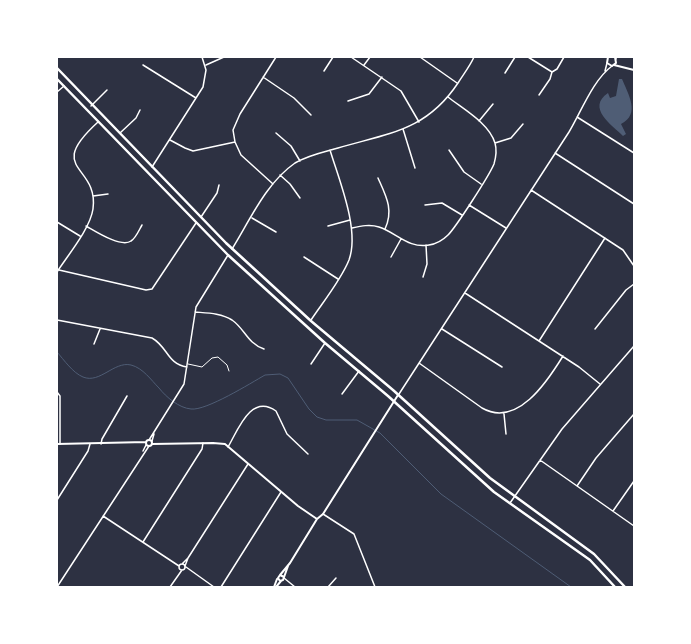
<!DOCTYPE html>
<html>
<head>
<meta charset="utf-8">
<style>
	body { margin:0 }
	#map { position:relative; width:691px; height:644px; overflow:hidden; background:#2d3142; font-family:Inter,sans-serif }
	canvas { display:block }
	.frame { position:absolute; inset:0; border:58px solid #fff; pointer-events:none }
</style>
</head>
<body>
<div id="map">
<canvas width="691" height="644"></canvas>
<div class="frame"></div>
</div>
<script>
const ctx = document.querySelector('canvas').getContext('2d');
ctx.lineJoin = 'round';
function fillPath(path, color) { ctx.fillStyle = color; ctx.fill(path, 'evenodd'); }
function stroke(path, color, width, dash) { ctx.strokeStyle = color; ctx.lineWidth = width; ctx.lineCap = dash ? 'butt' : 'round'; ctx.setLineDash(dash || []); ctx.stroke(path); }
fillPath(new Path2D(`
	M619,79h3c6,15 19,35 -1,45l5,10 -3,2c-11,-11 -37,-28 -15,-43l2,5 6,-2z`), '#4f5d75');
stroke(new Path2D(`
	M57,352c7,8 16,21 26,25 17,7 31,-16 48,-12 12,3 20,15 28,23 7,9 20,20 32,21 15,2 60,-26 74,-34l15,-1 8,4 21,31 8,8 9,3h31l23,13 61,61 130,93`), '#4f5d75', 1);
stroke(new Path2D(`
	M188,364l14,3 10,-9 6,-1 9,8 2,6`), '#fff', 1);
stroke(new Path2D(`
	M351,57l50,34 18,31
	M420,57l37,26
	M528,57l24,15
	M616,59v-2
	M143,65l53,33
	M206,65l18,-8
	M364,65l6,-8
	M324,71l9,-14
	M605,71l2,-8
	M505,73l10,-16
	M263,77l31,21 17,17
	M57,92l7,-6
	M539,95l11,-16 2,-7 5,-3 7,-12
	M348,101l21,-7 13,-17
	M91,106l16,-16
	M577,117l57,36
	M479,121l14,-17
	M403,129l12,39
	M120,133l16,-15 4,-8
	M276,133l15,13 9,15
	M170,140l15,8 8,3 42,-9
	M495,143l16,-5 12,-14
	M449,150l15,22 17,12
	M555,153l79,51
	M152,167l51,-80 3,-17 -4,-13
	M280,175l10,9 10,14
	M378,178c8,18 16,32 7,51
	M273,184l-32,-29 -6,-13 -2,-12 7,-16 36,-57
	M531,190l92,60 11,16
	M93,196l15,-2
	M425,205l17,-2 20,12
	M469,205l37,23
	M201,217l16,-24 2,-8
	M252,218l24,14
	M57,222l23,14
	M86,226c9,5 35,22 45,15 5,-3 8,-11 11,-16
	M328,226l22,-6
	M352,228c9,-2 18,-4 27,-1 18,6 30,22 50,18 7,-1 14,-5 19,-10 8,-8 41,-59 46,-71 2,-7 3,-14 1,-21 -6,-20 -32,-34 -47,-46
	M232,249c18,-29 34,-66 63,-86 13,-8 29,-11 43,-15 51,-15 88,-17 120,-65 5,-8 12,-17 16,-26
	M304,257l34,22
	M391,257l10,-18
	M59,270l87,20 6,-1 44,-66
	M57,272c11,-17 33,-43 36,-63 6,-45 -49,-38 5,-87
	M423,277l4,-13 -1,-19
	M465,293l114,74 21,17
	M195,312c12,1 26,1 37,8 13,9 15,23 32,29
	M57,320l95,18c16,9 15,26 35,29
	M311,320c12,-18 30,-40 38,-60 11,-30 -10,-80 -19,-110
	M442,329l60,38
	M595,329l31,-39 8,-6
	M539,341l66,-103
	M94,344l6,-15
	M419,363l63,45c35,20 65,-26 81,-52
	M311,364l14,-21
	M57,392l3,4v48
	M342,394l17,-23
	M399,394l170,-262c12,-20 24,-52 43,-66
	M504,414l2,20
	M149,440l35,-56 12,-77 32,-52
	M152,441l2,-7
	M101,444l1,-5 25,-43
	M228,447c10,-17 23,-54 48,-36l11,23 21,20
	M143,451l3,-6
	M540,460l94,66
	M577,486l19,-28 38,-44
	M57,500l31,-49 2,-7
	M510,503l52,-74 72,-83
	M613,511l21,-30
	M323,514l31,20 21,53
	M103,516l76,50
	M143,542l59,-93 1,-6
	M179 567a3 3 0 1 1 6 0a3 3 0 1 1-6 0Z
	M182,564l6,-6
	M185,566l3,-8 60,-94
	M186,567l28,20
	M284,578l11,9
	M57,587l92,-141
	M170,587l12,-17
	M221,587l60,-95
	M328,587l8,-9`), '#fff', 1.5);
stroke(new Path2D(`
	M608,57l-1,6 5,3 4,-3 -1,-6
	M614,65l20,5
	M146 443a3 3 0 1 1 6 0a3 3 0 1 1-6 0Z
	M57,444l89,-2
	M152,444l61,-1 12,1 73,62 19,13
	M280,575l10,-12 27,-44 6,-5 75,-119
	M284,577l-4,-2 -2,3 2,3 3,-1 5,-14
	M274,587l3,-8
	M276,587l5,-6`), '#fff', 2);
stroke(new Path2D(`
	M57,68l169,175 85,78 82,69 97,88 104,76 31,33
	M57,79l171,176 97,88 63,53 106,96 96,68 25,27`), '#fff', 2.5);
</script>
</body>
</html>
